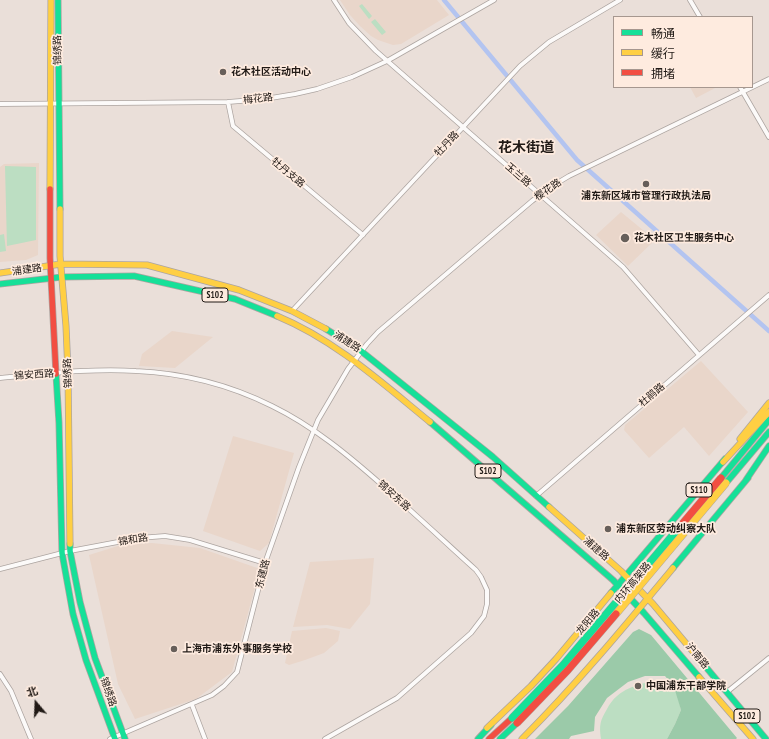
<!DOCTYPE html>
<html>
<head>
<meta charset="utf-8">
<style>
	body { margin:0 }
	#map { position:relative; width:769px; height:739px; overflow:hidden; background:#eadfd9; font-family:"PT Sans Narrow","Noto Sans SC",sans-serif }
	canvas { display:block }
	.legend { position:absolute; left:613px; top:16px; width:140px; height:72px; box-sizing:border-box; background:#feebdf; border:1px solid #a6978f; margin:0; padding:5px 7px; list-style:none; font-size:12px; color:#211a16 }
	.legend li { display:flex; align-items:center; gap:8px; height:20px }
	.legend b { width:20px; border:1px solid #a6978f }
	.north { position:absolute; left:16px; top:683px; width:40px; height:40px; -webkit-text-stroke:3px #feebdf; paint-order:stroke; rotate:341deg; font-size:11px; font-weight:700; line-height:16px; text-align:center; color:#211a16 }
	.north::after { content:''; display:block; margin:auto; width:14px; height:18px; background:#211a16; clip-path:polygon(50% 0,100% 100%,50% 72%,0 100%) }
</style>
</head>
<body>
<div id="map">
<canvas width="769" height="739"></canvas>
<ul class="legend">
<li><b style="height:5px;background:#16e098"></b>畅通</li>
<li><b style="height:5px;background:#ffcf43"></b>缓行</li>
<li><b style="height:5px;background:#f24e42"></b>拥堵</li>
</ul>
<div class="north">北</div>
</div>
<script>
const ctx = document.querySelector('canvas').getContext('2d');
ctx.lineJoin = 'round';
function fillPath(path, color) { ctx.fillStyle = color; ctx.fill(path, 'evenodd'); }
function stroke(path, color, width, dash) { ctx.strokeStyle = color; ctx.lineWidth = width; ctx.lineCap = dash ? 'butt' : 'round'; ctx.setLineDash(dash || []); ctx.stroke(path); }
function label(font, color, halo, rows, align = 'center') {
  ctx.font = font + ' "PT Sans Narrow","Noto Sans SC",sans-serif'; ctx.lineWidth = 3.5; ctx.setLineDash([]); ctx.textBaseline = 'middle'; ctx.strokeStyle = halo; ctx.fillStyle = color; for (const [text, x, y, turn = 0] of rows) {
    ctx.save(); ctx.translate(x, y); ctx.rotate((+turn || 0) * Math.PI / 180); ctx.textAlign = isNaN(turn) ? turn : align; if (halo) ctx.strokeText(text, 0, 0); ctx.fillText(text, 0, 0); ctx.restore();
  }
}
fillPath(new Path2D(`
	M340,0h97l12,15 -48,29 -8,1 -15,-5 -7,-4 -11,-10 -10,-11z
	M690,87h27l-21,11z
	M39,163l-1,92 -12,5 -26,2v-95l4,-3z
	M621,212l34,28 -27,26 -32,-31z
	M172,331l41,6 -38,31 -36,-2 3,-12z
	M701,361l47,51 -39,44 -25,-29 -35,31 -25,-28 1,-5z
	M233,436l61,17 -25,90 -9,8 -57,-20z
	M152,543l48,5 60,21 -28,103 -36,27 -61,20 -17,-35 -29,-129 32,-10z
	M374,558l-4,46 -20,25 -23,-4 -34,2 17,-65z
	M326,628l14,3 -2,10 -14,12 -19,7 -16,5 -4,-2 7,-32z`), '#e9d6ca');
fillPath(new Path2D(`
	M362,4l10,12 -3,3 -10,-13z
	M375,19l11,13 -4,3 -11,-13z
	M5,166l31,1v73l-29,6z
	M4,234l2,17 -6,1v-17z
	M660,680h7l8,5 6,25 -6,14 -8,15h-66c-2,-14 -1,-18 6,-30 11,-21 31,-25 53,-29z`), '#bcdec2');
fillPath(new Path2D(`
	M639,629l12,6 86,103 -1,1h-69l8,-15 6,-14 -7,-23 -9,-11h-20l-17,6 -21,16 -12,19 -1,14 -23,5 -2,3h-34l33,-33 65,-74z`), '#9bcaa9');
stroke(new Path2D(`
	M444,0l133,160 192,171`), '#b3c4f0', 4.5);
const street = new Path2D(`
	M334,0l15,23 27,28 247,216 76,88
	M690,0l10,17
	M740,87l29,50
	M228,102l5,24 130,109
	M0,104l228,-2 37,-3 30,-5 22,-5 35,-12 35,-16 107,-61
	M292,311l228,-245 29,-24 71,-42
	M0,378c45,-4 91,-10 136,-7 46,2 94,14 136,35 41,20 76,49 110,79 32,28 63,57 94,85l5,7 6,13v14l-3,12 -13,17 -74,65 -72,41
	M536,496l233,-201
	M0,569l70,-18 69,-13 26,-2 25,4 75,23
	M0,674l11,17 20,48
	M727,692l42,-34
	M192,705l13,34
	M110,739l102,-44 12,-9 13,-14 28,-109 34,-96 19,-47 30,-51 19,-25 11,-12 154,-131 17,-13 20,-12 200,-97`);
const fast = new Path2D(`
	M58,0l2,209
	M0,284l62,-7 72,-1 101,23 42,17
	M326,329l35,22 132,106 56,50
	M56,374l3,49 3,130 11,61 13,46 29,79
	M430,422l183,158 31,33 55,64
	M721,478l48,-58
	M746,480l23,-34
	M726,483l43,-51
	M70,544v7l10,51 15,56 30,81
	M673,568l75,-90
	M611,593l114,-134
	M700,660l66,79
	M478,739l13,-14
	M500,739l17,-16`);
const slow = new Path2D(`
	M50,189l1,-189
	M60,209v47l6,70 2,46 2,172
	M0,273l61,-9 86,1 92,25 53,21 34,18
	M277,316c58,24 104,66 153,106
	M740,439l29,-36
	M723,462l46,-50
	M549,507l72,64 32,33 47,56
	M699,677l54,62
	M487,728l44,-42 25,-27 55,-66
	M522,739c54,-54 102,-112 151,-171`);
const jam = new Path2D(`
	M50,189v69l6,116
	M489,739l23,-21`);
stroke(street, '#aca4a0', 5.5);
stroke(fast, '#aca4a0', 7);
stroke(slow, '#aca4a0', 7);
stroke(jam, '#aca4a0', 7);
stroke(street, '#fcfaf9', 4);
stroke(fast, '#16e098', 5.5);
stroke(slow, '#ffcf43', 5.5);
stroke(jam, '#f24e42', 5.5);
const fastBridge = new Path2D(`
	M512,718l51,-53 114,-135`);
const slowBridge = new Path2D(`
	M616,614l110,-131`);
const jamBridge = new Path2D(`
	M677,530l44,-52
	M517,723l51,-53 48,-56`);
stroke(fastBridge, '#aca4a0', 8, []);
stroke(slowBridge, '#aca4a0', 8, []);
stroke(jamBridge, '#aca4a0', 8, []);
stroke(fastBridge, '#16e098', 7);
stroke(slowBridge, '#ffcf43', 7);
stroke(jamBridge, '#f24e42', 7);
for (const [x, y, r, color] of [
	[223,72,4,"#675f5a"],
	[646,184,4,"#675f5a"],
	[625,238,5,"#675f5a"],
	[608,529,4,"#675f5a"],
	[174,649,4,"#675f5a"],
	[638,686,4,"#675f5a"]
]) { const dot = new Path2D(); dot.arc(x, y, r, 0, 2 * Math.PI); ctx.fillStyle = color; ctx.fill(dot); stroke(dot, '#feebdf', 1.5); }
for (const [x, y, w] of [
	[215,295,26],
	[488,471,26],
	[699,490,26],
	[747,716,26]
]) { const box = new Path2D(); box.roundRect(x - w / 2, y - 7, w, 14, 3); ctx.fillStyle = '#feebdf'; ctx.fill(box); stroke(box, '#211a16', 1); }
label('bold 9px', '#211a16', null, [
	["S102",215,295],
	["S102",488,471],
	["S110",699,490],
	["S102",747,716]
]);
label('10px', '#211a16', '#feebdf', [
	["锦绣路",58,50,-91],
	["梅花路",258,99,-6],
	["牡丹路",447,144,-47],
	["牡丹支路",288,173,40],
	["玉兰路",518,175,41],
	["樱花路",548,190,-34],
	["浦建路",27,270,-8],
	["浦建路",347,342,33],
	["锦绣路",68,373,-92],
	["锦安西路",34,375,-4],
	["杜鹃路",652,395,-41],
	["锦安东路",394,496,42],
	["锦和路",133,540,-9],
	["浦建路",596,549,41],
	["东建路",263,574,-75],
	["内环高架路",633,583,-50],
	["龙阳路",588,622,-50],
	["沪南路",697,656,50],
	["锦绣路",108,692,71]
]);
label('bold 10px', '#211a16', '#feebdf', [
	["花木社区活动中心",231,72],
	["浦东新区城市管理行政执法局",646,196,"center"],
	["花木社区卫生服务中心",634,238],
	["浦东新区劳动纠察大队",616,529],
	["上海市浦东外事服务学校",182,649],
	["中国浦东干部学院",646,686]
], 'left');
label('bold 14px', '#211a16', '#feebdf', [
	["花木街道",526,148]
]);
</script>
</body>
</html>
